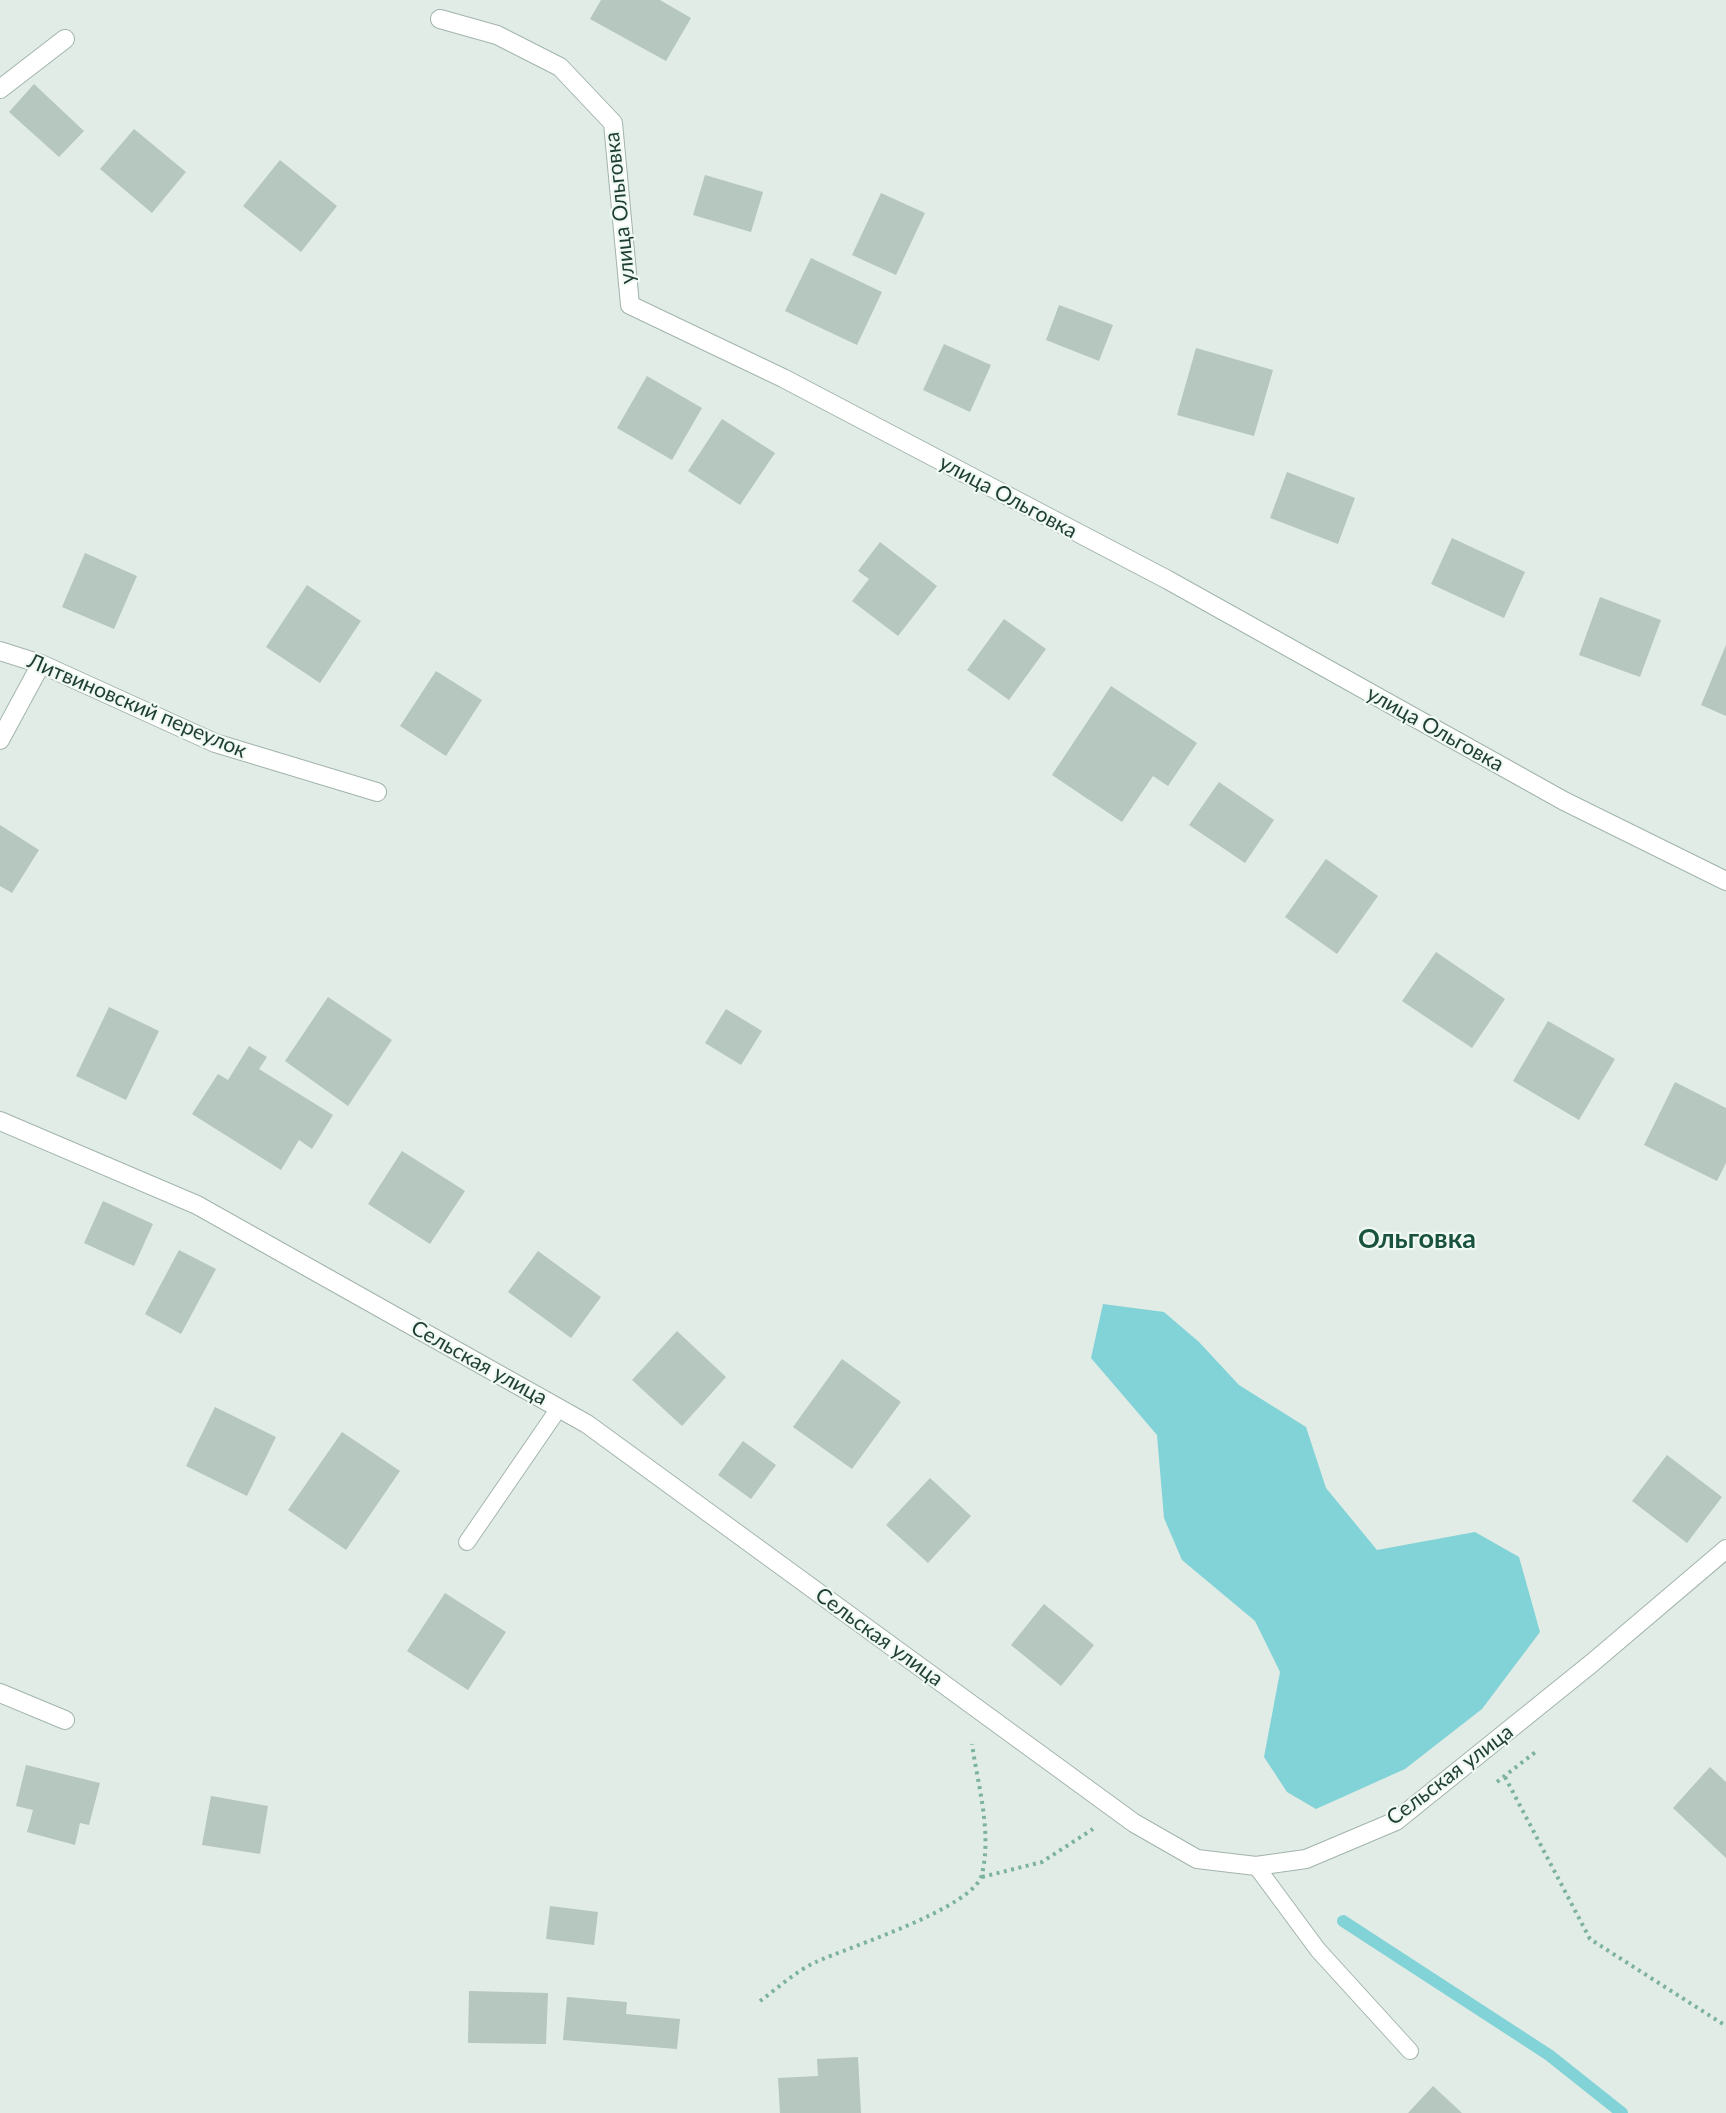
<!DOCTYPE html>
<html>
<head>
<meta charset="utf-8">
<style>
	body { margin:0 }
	canvas { display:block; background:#e0ece5 }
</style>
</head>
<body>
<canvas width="1726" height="2113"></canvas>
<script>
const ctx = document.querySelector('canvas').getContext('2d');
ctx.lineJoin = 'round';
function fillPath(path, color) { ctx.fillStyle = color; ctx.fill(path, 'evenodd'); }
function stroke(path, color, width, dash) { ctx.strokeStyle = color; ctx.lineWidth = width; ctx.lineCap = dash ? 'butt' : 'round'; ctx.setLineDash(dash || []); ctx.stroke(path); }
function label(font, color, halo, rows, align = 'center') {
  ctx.font = font + ' Lato,sans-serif'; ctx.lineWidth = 4.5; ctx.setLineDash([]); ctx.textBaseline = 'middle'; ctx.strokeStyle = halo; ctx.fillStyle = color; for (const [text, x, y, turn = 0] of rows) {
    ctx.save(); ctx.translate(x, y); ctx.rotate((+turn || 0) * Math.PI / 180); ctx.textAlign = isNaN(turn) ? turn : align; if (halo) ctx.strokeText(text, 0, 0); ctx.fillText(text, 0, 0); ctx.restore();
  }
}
fillPath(new Path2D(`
	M1103,1304l61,8 35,30 40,43 67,42 20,61 51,62 98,-18 44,25 21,75 -58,77 -77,60 -89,40 -29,-17 -23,-35 16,-85 -25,-51 -73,-61 -18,-42 -7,-83 -66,-77z`), '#82d3d7');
stroke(new Path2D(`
	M1343,1921l206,134 73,58`), '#82d3d7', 12);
fillPath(new Path2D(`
	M601,0h59l31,18 -25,43 -76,-42z
	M34,84l50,47 -25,26 -50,-45z
	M134,129l52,43 -34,41 -52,-44z
	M280,160l57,46 -36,46 -58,-46z
	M705,175l58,17 -12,40 -58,-17z
	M881,193l44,20 -29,62 -44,-20z
	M811,258l71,34 -25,53 -72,-34z
	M1059,305l54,20 -14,36 -53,-21z
	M944,344l47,21 -21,47 -47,-22z
	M1196,348l77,22 -19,66 -77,-21z
	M647,376l55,32 -30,52 -55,-32z
	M722,419l53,34 -35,52 -52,-34z
	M1287,472l68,26 -17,46 -68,-26z
	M1452,538l73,34 -21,46 -73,-34z
	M880,542l57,44 -39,50 -46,-35 17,-22 -11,-8z
	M85,553l52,23 -23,53 -52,-22z
	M307,585l54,36 -41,62 -54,-36z
	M1600,597l61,23 -21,57 -61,-22z
	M1004,619l42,30 -37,51 -42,-30z
	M1726,645v71l-25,-11z
	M436,671l46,29 -36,56 -46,-30z
	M1111,686l86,57 -29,43 -15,-10 -31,46 -70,-47z
	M1219,782l55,38 -29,43 -56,-38z
	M0,825l39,25 -27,43 -12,-7z
	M1326,859l52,37 -41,58 -52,-37z
	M1436,952l69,47 -33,49 -70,-47z
	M328,997l64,43 -44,66 -63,-45z
	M109,1007l50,24 -33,69 -50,-24z
	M726,1009l36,22 -21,34 -36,-22z
	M1548,1021l67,38 -36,61 -66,-39z
	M249,1046l18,11 -8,12 74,46 -21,34 -13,-9 -18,30 -89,-56 26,-40 10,6z
	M1675,1082l51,26v55l-9,18 -73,-36z
	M402,1151l63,40 -35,53 -62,-40z
	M103,1201l50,23 -19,42 -50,-23z
	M179,1250l37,19 -35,65 -36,-20z
	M538,1251l63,46 -30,41 -63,-46z
	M677,1331l49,46 -44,49 -50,-46z
	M842,1359l59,43 -49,67 -59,-42z
	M215,1407l61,30 -29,59 -61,-30z
	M342,1432l58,39 -54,79 -58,-40z
	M743,1441l33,24 -25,34 -33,-24z
	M1667,1455l55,42 -35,46 -55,-42z
	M930,1478l41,38 -43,47 -42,-38z
	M445,1593l61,39 -38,58 -61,-39z
	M1044,1604l50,41 -33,41 -50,-41z
	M26,1765l74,18 -11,42 -9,-2 -5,22 -48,-13 6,-22 -17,-4z
	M1710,1767l16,15v76l-53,-50z
	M211,1796l57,10 -8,48 -58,-9z
	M550,1906l48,6 -4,33 -48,-6z
	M469,1991l79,2 -2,51 -78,-1z
	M567,1997l60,5 -1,12 54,5 -3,30 -114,-9z
	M858,2057l3,56h-81l-2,-35 40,-2 -1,-17z
	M1433,2086l29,27h-54z`), '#b5c7be');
const service = new Path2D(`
	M467,1542l92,-134
	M1256,1866l62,84 92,101`);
const minor = new Path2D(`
	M440,19l57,16 63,32 53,56 17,182 153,73 385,202 396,221 162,80
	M0,89l65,-50
	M0,651l41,13 174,79 162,49
	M0,740l41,-76
	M0,1121l197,84 390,219 547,399 63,36 59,7 50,-7 90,-38 196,-158 134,-114
	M0,1693l65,27`);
stroke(service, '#a2b4ac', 18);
stroke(minor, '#a2b4ac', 20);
stroke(new Path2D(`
	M1505,1777l85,162 136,87
	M1497,1782l41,-32
	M982,1877l60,-15 51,-33
	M760,2001c18,-13 36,-30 56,-39 32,-15 159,-54 166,-88 10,-42 -4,-88 -10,-130`), '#7db39c', 4, [3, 4.5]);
stroke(service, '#fff', 16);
stroke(minor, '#fff', 18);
label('21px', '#1f3e32', '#f0f9f4', [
	["улица Ольговка",620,208,-96],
	["улица Ольговка",1008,497,28],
	["Литвиновский переулок",137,706,23],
	["улица Ольговка",1435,729,29],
	["Сельская улица",479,1363,29],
	["Сельская улица",879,1637,36],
	["Сельская улица",1450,1775,-37]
]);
label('bold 27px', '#19523e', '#f0f9f4', [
	["Ольговка",1417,1239]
]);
</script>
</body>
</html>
